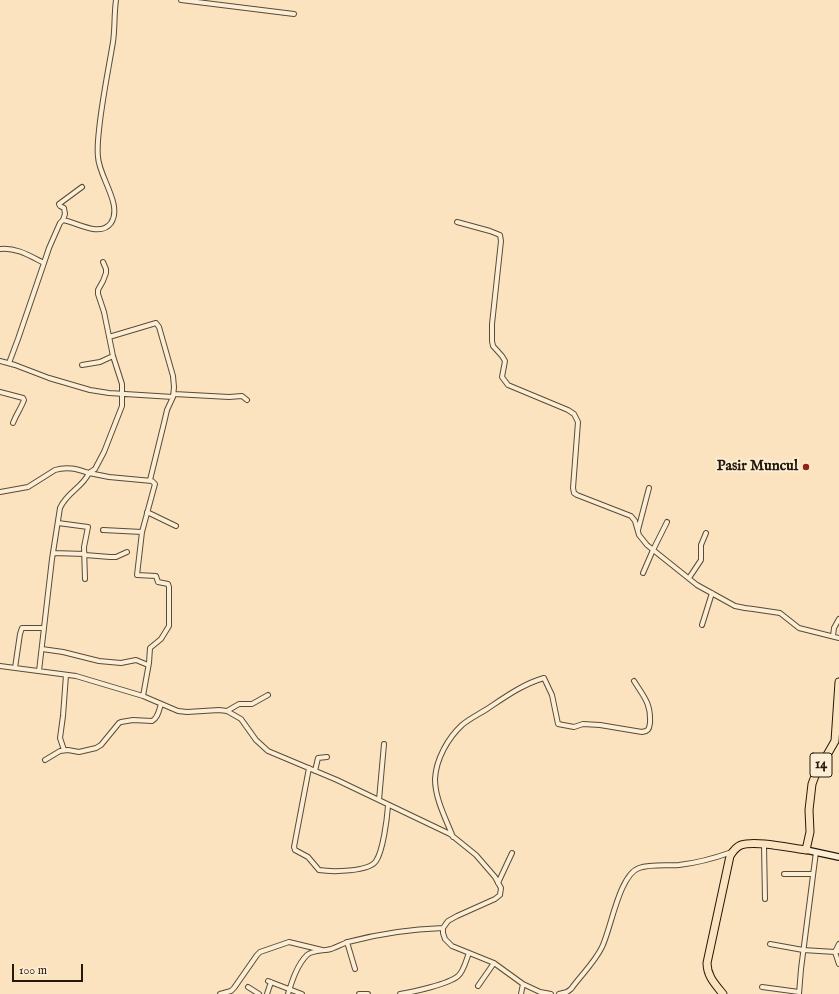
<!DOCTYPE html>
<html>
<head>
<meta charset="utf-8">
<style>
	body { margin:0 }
	#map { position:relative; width:839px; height:994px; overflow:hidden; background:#fbe3bf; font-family:"IM FELL English",serif }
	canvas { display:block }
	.scale { position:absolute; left:12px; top:964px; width:71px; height:18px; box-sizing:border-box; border:2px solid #231809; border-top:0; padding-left:5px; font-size:12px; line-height:14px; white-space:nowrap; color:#231809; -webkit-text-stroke:3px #fcedd5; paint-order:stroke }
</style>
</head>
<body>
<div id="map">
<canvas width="839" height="994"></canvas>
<div class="scale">100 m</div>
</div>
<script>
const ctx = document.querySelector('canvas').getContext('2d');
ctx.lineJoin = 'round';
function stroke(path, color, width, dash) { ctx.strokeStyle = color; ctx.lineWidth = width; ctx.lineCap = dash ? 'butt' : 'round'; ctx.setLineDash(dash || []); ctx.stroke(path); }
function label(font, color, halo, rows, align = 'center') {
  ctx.font = font + ' "IM FELL English",serif'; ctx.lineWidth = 4; ctx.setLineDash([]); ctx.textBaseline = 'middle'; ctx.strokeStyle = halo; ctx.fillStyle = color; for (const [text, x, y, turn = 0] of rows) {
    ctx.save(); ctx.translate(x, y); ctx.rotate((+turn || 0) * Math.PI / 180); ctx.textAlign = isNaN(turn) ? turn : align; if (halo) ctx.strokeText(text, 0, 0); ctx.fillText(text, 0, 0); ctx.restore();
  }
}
const street = new Path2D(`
	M181,0l113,14
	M63,220l2,-6 -1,-6 -4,-2 -1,-2 23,-17
	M457,222l33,9 10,4 1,6 -9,83v17l1,5 9,10 3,5 -3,16 6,8 60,25 6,4 4,8 -5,66 1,5 3,2 54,21 4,5 4,14 8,10 50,40 38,21 10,2 8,1 27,4 19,15 40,10
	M0,249c16,-2 30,7 44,14l5,-15 11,-25 3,-3c13,2 37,18 48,3 12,-18 -12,-46 -13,-66 -1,-9 0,-18 1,-27 3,-30 9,-58 14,-88 2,-13 1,-28 3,-42
	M109,337l47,-14 3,4 14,49 1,11 -1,10 -6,13 -3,13 -14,57
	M0,361l15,4 34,13 41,12 19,3 64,4
	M9,363l9,-24 26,-76
	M82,365l18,-3 13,-6
	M0,392l23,6 1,2c-3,8 -8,15 -11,23
	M174,394l55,3 13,-1 5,4
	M0,492l28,-5 27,-17c12,-4 22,-1 34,3l6,-4 9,-17 18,-46v-22l-9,-28 -9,-44 -6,-18v-4l5,-9 3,-8v-4l-3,-7
	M147,512l29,14
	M58,523l30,4 -4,20 1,32
	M103,530l39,2 -5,43 19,1 2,6 10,2 1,3v39l-8,13 -11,9 -1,15 -6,33
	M638,530l11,-42
	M53,553l32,1
	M85,555l25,2h6l11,-5
	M643,573l10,-23 14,-28
	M689,578l12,-18v-15l5,-12
	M702,625l10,-32
	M833,636l1,-8 5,-9
	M42,649l21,3 36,9 22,2 15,-3 12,5
	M0,666l76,10 67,20 35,15 9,1 32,-2 8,1 14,8 15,21 12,11 69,29 113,54 26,21 19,22 6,11 -1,7 -5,4 -38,17 -9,5 -5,7v5l2,6 7,7 42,17 29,21 17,8 11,2
	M15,668l5,-34 2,-6h22
	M39,671l13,-112 8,-51c7,-16 22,-20 29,-35l20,4 43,4 3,3 -13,48
	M227,711l12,-7h13l16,-9
	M64,750l-4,-12 3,-22 3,-41
	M45,760l15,-9 8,-1 11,2 17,-4 5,-3 18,-22 2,-1 12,-2 19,1c6,-3 7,-11 9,-17
	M309,768l-15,79 1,3 13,7 11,13c13,2 50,2 57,-9 7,-10 11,-42 12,-55
	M315,771l3,-13 9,-1
	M379,800l5,-56
	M453,837c-7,-18 -18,-38 -18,-58 1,-20 13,-41 27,-54 7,-6 17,-11 25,-16 18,-12 36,-25 57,-31l8,17 6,29 16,3 9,-3 17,1 42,7 4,-1c4,-2 3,-4 4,-8 1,-20 -6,-26 -16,-42
	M764,845l1,54
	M784,874h28
	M498,883l14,-30
	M347,942l8,27
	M770,944l33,6 32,2 4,12
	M839,944l-4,8 4,-1
	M268,981l34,13
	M478,986l16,-23
	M248,987l11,7
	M762,987l37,5
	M220,994l11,-3 3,-3 23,-33 3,-3 29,-10 33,8
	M267,994l4,-12
	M288,994c4,-13 9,-29 19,-39 5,-5 17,-4 24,-6 6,-2 11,-5 17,-7 30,-8 64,-13 95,-14
	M359,994h9
	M400,994c13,-2 49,-10 58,-18 6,-5 8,-16 11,-23
	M521,994l2,-10
	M559,994l8,-2 4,-3c10,-14 24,-27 31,-42 9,-18 17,-72 37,-79 12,-4 27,-2 40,-3 18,-2 36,-7 53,-13
	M799,994l2,-25 15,-117`);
const secondary = new Path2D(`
	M806,850l33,7`);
const highway = new Path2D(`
	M723,994c-8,-10 -16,-18 -16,-31l23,-107c3,-5 6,-9 11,-11 15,-5 49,3 65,5l4,-18 -1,-22 3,-26 3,-8 20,-35 4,-59`);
stroke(street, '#594b36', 6);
stroke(secondary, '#231809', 8);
stroke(highway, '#231809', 9);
stroke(street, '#fcedd5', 4);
stroke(secondary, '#fcedd5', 5.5);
stroke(highway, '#fbe3bf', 7);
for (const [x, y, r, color] of [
	[806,467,4,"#8f2418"]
]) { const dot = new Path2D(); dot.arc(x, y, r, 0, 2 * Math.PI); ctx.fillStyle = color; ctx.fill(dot); stroke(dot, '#fcedd5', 1.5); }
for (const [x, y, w] of [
	[821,765,22]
]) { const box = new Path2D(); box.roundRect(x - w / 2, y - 12, w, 24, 3); ctx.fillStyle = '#fcedd5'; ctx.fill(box); stroke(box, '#231809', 1); }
label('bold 14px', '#231809', null, [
	["14",821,765]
]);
label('bold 15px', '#231809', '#fcedd5', [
	["Pasir Muncul",798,467]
], 'right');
</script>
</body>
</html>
